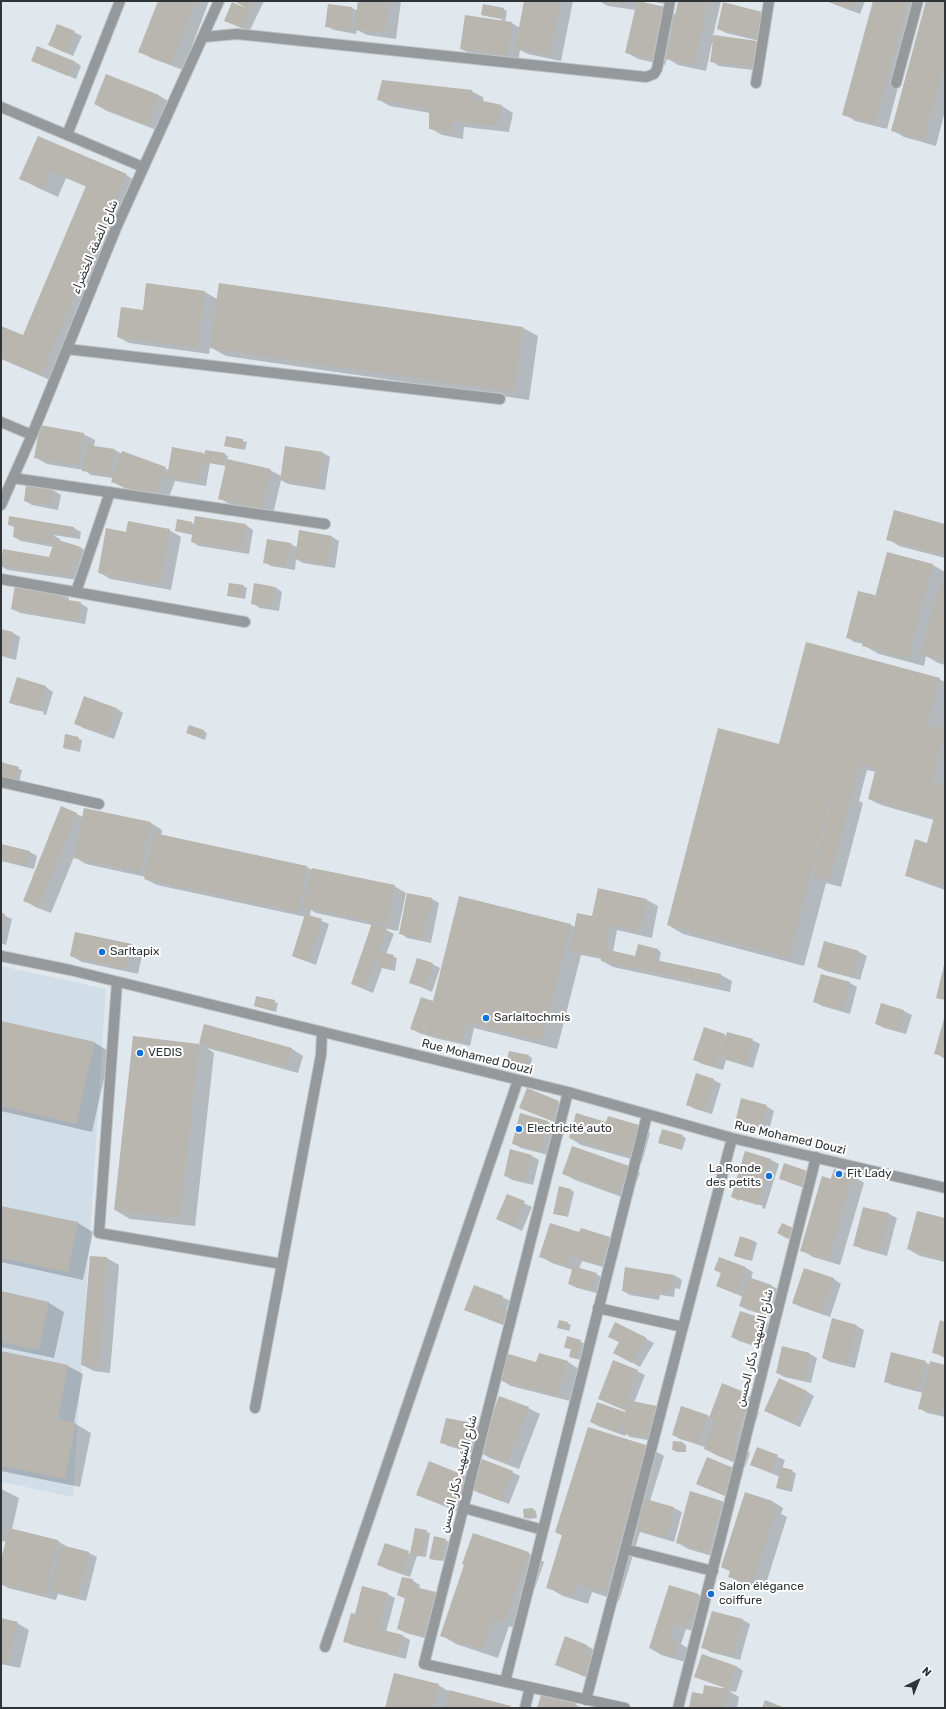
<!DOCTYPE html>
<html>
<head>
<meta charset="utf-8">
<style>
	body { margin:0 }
	#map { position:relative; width:946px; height:1709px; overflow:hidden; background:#e1e8ed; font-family:Rubik,sans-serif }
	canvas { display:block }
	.frame { position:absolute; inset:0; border:2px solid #313436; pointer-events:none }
	.north { position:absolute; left:898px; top:1661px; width:40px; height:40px; -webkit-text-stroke:3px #fff; paint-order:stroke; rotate:43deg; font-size:11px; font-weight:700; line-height:16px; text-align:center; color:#313436 }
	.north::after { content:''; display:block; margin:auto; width:14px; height:18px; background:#313436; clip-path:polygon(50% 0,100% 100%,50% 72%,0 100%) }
</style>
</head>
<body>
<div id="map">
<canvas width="946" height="1709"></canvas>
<div class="frame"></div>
<div class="north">N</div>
</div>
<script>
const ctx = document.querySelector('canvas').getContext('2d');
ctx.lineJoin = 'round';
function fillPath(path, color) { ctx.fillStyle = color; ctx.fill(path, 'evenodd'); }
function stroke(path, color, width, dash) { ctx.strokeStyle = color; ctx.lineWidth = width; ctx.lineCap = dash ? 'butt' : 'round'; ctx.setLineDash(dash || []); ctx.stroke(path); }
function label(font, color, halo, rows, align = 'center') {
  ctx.font = font + ' Rubik,Vazirmatn,sans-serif'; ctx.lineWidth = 4; ctx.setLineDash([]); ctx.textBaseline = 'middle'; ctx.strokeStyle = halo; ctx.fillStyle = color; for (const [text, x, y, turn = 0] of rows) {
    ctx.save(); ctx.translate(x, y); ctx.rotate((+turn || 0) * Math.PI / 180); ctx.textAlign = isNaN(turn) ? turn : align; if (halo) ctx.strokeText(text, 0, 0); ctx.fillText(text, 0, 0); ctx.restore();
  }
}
fillPath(new Path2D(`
	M1,966l105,23 -33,508 -72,-15z`), '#d1dee8');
fillPath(new Path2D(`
	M159,1h50l-26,69 -32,-12 -12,-7z
	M236,1h28l-15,31 -24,-12 7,-17 15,5z
	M359,1h42l-5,38 -29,-4 -10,-5 -1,4 -22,-4 -8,-4 26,-18 6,3z
	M525,1h48l-12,60 -33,-7 -8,-4 -2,12 -45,-7 -12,-6 40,-28 1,-2 -20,-4 21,-6 4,2 -2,11 7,1 8,5z
	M599,1h41l25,7 11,7 3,-14h42l-8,35 43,6 8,5 -3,24 -42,-5 -8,-5 2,-17 -1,-1 -6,28 -28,-6 -11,-7 -2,7 -27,-6 -12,-7 10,-42 -28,-4z
	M651,1h23l-1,5z
	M827,1h38l-5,13z
	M874,1h47l-34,128 -32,-8 -11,-7z
	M927,1h18v110l-9,35 -32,-9 -12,-7z
	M724,4l38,9 7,4 -5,25 -38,-9 -8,-4z
	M74,32l8,4 -9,20 -24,-11z
	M32,60l42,1 7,5 -5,13z
	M471,91l12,6 1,6 18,3 11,7 -4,19 -45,-5 -1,12 -21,-4 -12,-7v-15l-40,-7 -11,-6z
	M158,95l12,7 -11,29 -52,-20 -12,-7z
	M38,137l88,38 15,9 -84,199 -56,-24v-32l23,9 63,-149 -21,-9 -8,19 -22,-10 -16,-9z
	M219,284l304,44 15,8 -9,64 -303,-44 -16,-9 -1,7 -80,-11 -11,-6 26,-26 61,-19 12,7z
	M83,434l12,6 -1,7 21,3 7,4v-1l47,17 34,-16 3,1 18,-1 4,2 -1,4 43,10 11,6 42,-23 7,4 -5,33 -37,-6 -7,-4 -8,34 -42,-9 -12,-7 7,-32 -16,-3 -4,23 -31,-5 -8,22 -43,-15 -12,-7 1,-3 -22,-3 -7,-5 -37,-6 -11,-6z
	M227,437l20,5 -2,8 -20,-4z
	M27,486l26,4 8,5 -3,15 -26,-5 -7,-4z
	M192,523l3,1 51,1 7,5 -4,24 -50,-8 -7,-4 1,-7 -17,-4z
	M9,524l65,4 7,4 -1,7 -27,-4 7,4v3l21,6 7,4 -10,28 -70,-10 -7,-4 2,-16 47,8 3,-11 -32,-6 -7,-4 1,-9z
	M945,525v33l-46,-12 -11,-7z
	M169,530l12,7 -10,53 -61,-11 -11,-7 28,-39z
	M332,537l7,4 -4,27 -32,-5 -7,-4 -1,11 -24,-4 -7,-4 27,-18 7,4z
	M933,565l12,7v93l-7,-2 -12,-7 -2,10 -45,-12 -16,-9 1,-1 -10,-2 -7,-5 28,-41 1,1z
	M243,586l4,2 -2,11 -17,-4z
	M275,587l7,5 -3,19 -19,-3 -8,-5z
	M62,594l7,4v3l11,2 8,5 -3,16 -65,-11 -8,-4z
	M1,630l12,3 7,4 -4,23 -15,-4z
	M18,679l28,8 7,5 -7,23 -29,-9 26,8 1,-2 -27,-8v2l-6,-4z
	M939,679l6,3v42l-1,6h1v160l-31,-11 -8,-4 22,-31 6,-24 -53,-15 -12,-6 7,-27 -9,-2 -8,31 4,2 -22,84 -15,-4 -22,83 -121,-32 -15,-9 112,-180z
	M85,697l31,11 7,5 -9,26 -31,-11 -7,-5z
	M204,731l3,2 -2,7 -18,-7z
	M66,736l16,4 -2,12 -16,-4z
	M1,763l21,7 -3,13 -18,-5z
	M61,807l22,10 68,6 11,7 -1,6 146,31 5,3 82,16 12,7 -8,38 -15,-3 11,6 -8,20 11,4 -2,13 -13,-3 -9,25 -21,-9 20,-59 -56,-12 -5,-3 -1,6 19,8 -13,41 -23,-9 13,-39 -149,-32 -12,-6 1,-2 -60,-13 -12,-7 -23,56 -16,-6 -11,-7z
	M1,845l29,7 7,4 -3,13 -33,-8z
	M460,897l111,28 4,2 18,-10 54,-17 11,6 -6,32 -35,-8 -4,22 23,5 2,-12 20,5 3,2 -2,10 62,13 11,6 -2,11 -117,-25 -11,-6v-2l-21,-4 -24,94 -83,-21 -4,18 -35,-8 -16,-5 -7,-5 21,-26z
	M432,899l7,4 -8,40 -24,-5 -7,-5z
	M1,914l11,5 -6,26 -5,-2z
	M825,943l34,9 8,4 -7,24 -34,-9 -8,-4z
	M132,945l11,6 -5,23 -56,-12 -11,-6z
	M432,964l8,4 -8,24 -22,-10z
	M850,983l7,4 -7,27 -28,-8 -7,-4z
	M257,997l21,6 -2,9 -21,-6z
	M881,1004l23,7 8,4 -6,19 -22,-6 -8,-4z
	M945,1017v42l-10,-6z
	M1,1022l94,21 15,9 -18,80 -91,-21z
	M205,1026l87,23 11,7 -5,17 -91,-25 7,5 -19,173 -65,-7 -15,-9 19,-173 66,8z
	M704,1028l23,8 25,4 8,4 -7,24 -27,-8 -3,10 -21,-6 -7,-4z
	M529,1056l3,2 -2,12 -23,-6z
	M696,1074l18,6 7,4 -9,30 -17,-5 -8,-4z
	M527,1090l39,16 -6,18 -40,-16z
	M766,1106l8,5 -5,19 -25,-7 -7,-4z
	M521,1114l27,8 8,4 -8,29 -27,-7 -8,-5z
	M608,1117l31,9 11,7 -8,29 -61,-17 -11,-7 37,-15z
	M682,1136l4,2 -4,12 -23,-7z
	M745,1152l26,8 8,4 -14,45 -26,-8 23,7 1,-2 -24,-7v2l-7,-4z
	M532,1156l7,4 -6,25 -21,-5 -7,-5z
	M628,1167l12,6 -10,27 -55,-20 -12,-7z
	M834,1171l19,5 11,7 -24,82 -27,-8 -12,-7z
	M806,1172l8,4 -5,14 -21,-8 -8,-4z
	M571,1190l3,2 -6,25 -14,-4z
	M507,1195l25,12 -10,24 -25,-12z
	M1,1207l77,16 15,9 -10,48 -82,-18z
	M864,1208l25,6 8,4 -10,38 -25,-7 -7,-4z
	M918,1212l27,7v43l-25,-6 -12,-7z
	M783,1224l13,7 -4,9 -10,-5z
	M580,1234l29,4 12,7 -8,25 -31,-9 -3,8 17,5 8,4 -4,16 -23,-6 -8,-4 4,-14 -21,-7 -12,-7z
	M754,1241l3,2 -5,18 -17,-5z
	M91,1257l16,1 12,7 -9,108 -16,-2 -12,-6z
	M746,1268l7,4 -2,7 21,7 7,4 -8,27 -23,-7 -8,-4 3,-9 -25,-11 4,-12 -7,-4z
	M626,1269l48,6 8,5 -2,9 -5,-1 -1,9 -14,-2 -1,5 -29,-5 -7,-4z
	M804,1270l30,9 7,5 -11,33 -29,-10 -8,-4z
	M1,1292l48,11 15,9 -10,46 -53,-11z
	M502,1297l8,4 -4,10 2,1 3,16 -45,-18z
	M763,1320l8,4 -3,13 7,4 -3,11 -33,-11 -7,-4z
	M567,1323l4,2 -2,6 -11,-4z
	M616,1323l38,20 -14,24 -18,-10z
	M945,1323v35l-12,-6z
	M857,1326l7,4 -9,38 -25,-6 -7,-4z
	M567,1337l17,6 -4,17 -10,-3 2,-7 -7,-3z
	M1,1352l67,14 15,8 -9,49 17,10 -11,54 -79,-16z
	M540,1354l28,8 11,7 -9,32 -59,-15 -12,-7 38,-15z
	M810,1354l7,4 -6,25 -27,-6 -7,-4z
	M925,1362l5,3 15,1v51l-18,-4 -8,-5 4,-15 -31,-8 -7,-4z
	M637,1371l8,4 -11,28 23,4 7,4 -5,31 -29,-5 -4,-3 -1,2 -27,-10 -7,-4 33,-9 2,1v-3l-27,-12z
	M722,1385l22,8 11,6 -3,10 7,4 -14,37 5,3 -5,14 -29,-12 -11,-6v-2l-25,-8 -7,-4 34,-19 3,1z
	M806,1391l8,5 -14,31 -27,-12z
	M528,1408l12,6 -21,55 -29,-11 -11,-6z
	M474,1424l7,4 -7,25 -26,-7 -7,-4z
	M683,1443l3,2v7h-9l-4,-2z
	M648,1447l16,9 -14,45 24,7 8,4 -8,30 -34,-10 -21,69 -27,-9 -4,12 -25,-8 -16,-9 16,-51 -7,-4z
	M757,1448l28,12 -3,9 14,4 -4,19 -11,-3 -1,-12 -29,-13z
	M736,1470l7,4 -10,25 -36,-16z
	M512,1472l8,4 -11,28 -30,-11 -9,-5 -9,25 -44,-18 49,-19 8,5z
	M1,1489l18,9 -7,31 46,12 11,7 20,5 8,4 -11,44 -28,-7 -2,6 -48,-12 -7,-4v-21l5,-21 -5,-1z
	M746,1493l26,8 11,7 -2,6 6,3 -23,73 -23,-7 -12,-7 2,-4 -9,-5z
	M722,1501l11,7 -14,50 -31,-9 -11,-7z
	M533,1509l3,2 1,7 -9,1 -3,-2z
	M416,1529l14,4 -4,24 -9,-1 -7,21 -24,-8 -8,-5 7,-20 26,10z
	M445,1540l4,2 -5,19 -12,-3z
	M528,1553l16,9 -24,68 -11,-4 -11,32 -42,-14 -15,-9z
	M412,1580l8,5 -1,4 16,4 8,4 -11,43 -26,-7 -8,-4 8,-30 -8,-4z
	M387,1594l8,4 -9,34 17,4 7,4 -4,19 -54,-14 -7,-4 10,-26z
	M699,1595l11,7 -10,31 -14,-4 -5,15 8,5 -4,13 -24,-7 -11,-7z
	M1,1619l16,4 12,7 -9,38 -19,-4z
	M743,1620l7,4 -10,36 -30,-8 -7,-5z
	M586,1645l8,5 -3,7 7,5 -6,18 -36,-16z
	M736,1666l7,5 -7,21 -7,-1 10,6 -2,11h-47l35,-20 -29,-12z
	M438,1685l12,7 63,16h-127z
	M575,1704l7,4h-44z`), '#0003');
fillPath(new Path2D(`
	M158,1h38l-25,64 -33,-13z
	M234,1h20l-12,27 -18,-7 8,-19 16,7z
	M358,1h31l-4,32 -31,-4z
	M524,1h36l-10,54 -35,-7z
	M608,1h19v4z
	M637,1l29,6 -12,52 -29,-6z
	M678,1h30l-14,65 -28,-7z
	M826,1h30l-4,10z
	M873,1h35l-33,123 -33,-9z
	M926,1h19v61l-21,78 -33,-9z
	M723,2l39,10 -6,26 -39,-9z
	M328,4l24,3 -3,23 -24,-3z
	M483,4l21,4 -2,11 -21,-4z
	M465,15l47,7 -5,34 -47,-7z
	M57,24l18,7 -9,22 -18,-8z
	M714,35l43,6 -4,26 -43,-5z
	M37,46l37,15 -6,15 -37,-15z
	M106,74l53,21 -12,30 -53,-21z
	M382,80l90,10 2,9 28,6 -5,21 -45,-5v12l-23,-4v-20l-52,-9z
	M38,136l89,38 -86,201 -40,-17v-32l22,9 63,-149 -36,-16 -7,19 -24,-10z
	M146,283l59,8 -7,57 -81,-11 4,-30 22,3z
	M219,283l304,44 -9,65 -304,-44z
	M40,425l44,8 -6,32 -44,-7z
	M226,436l17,3 -1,10 -18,-3z
	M87,445l28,4 -4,26 -29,-4z
	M285,446l38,6 -5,34 -38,-6z
	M172,447l32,6 -5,29 -32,-5z
	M205,450l20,3 -3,12 -18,-3z
	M122,451l44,16 -10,31 -45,-16z
	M227,459l44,10 -9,40 -44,-10z
	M26,485l27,4 -2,17 -27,-5z
	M894,510l51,14v31l-59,-15z
	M9,516l65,11 -1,9 -65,-11z
	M195,516l51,8 -4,26 -51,-8z
	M177,519l15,3 -2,12 -15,-3z
	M128,521l42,8 -10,55 -62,-11 8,-45 20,4z
	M14,527l39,7 -2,10 -38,-7z
	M299,530l33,6 -5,29 -32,-6z
	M55,539l26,8 -5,18 -3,-1 -3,12 -69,-10 2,-17 46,8z
	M267,539l24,4 -4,24 -24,-4z
	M887,552l46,12 -25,94 -46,-12z
	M229,583l15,2 -3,13 -14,-2z
	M254,583l21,4 -3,20 -21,-3z
	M940,583l5,1v77l-24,-6z
	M15,585l47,8 -1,6 20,3 -3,19 -67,-12z
	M858,591l17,4 -13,47 -16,-4z
	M1,629l12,3 -5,24 -7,-2z
	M806,642l134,36 -13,47 18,4 -13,54 13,4v99l-40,-10 10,-37 12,4 7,-26 -66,-18 8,-31 -16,-4 -31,117 -17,-4 22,-86 -2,-1 -43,167 -122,-32 51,-197 61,16z
	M17,677l29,9 -7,25 -30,-8z
	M84,696l32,12 -9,27 -33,-11z
	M189,725l15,5 -3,8 -15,-5z
	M65,734l14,3 -2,14 -14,-3z
	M1,762l18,5 -4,15 -14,-4z
	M61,806l16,7 -38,94 -16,-6z
	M84,808l67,14 -11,50 -66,-14z
	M154,833l153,33 -9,46 -154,-33z
	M1,844l29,7 -4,15 -25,-6z
	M312,868l83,17 -8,40 -84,-18z
	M598,888l49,11 -7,33 -30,-7 -5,24 30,7 3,-12 20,5 -2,11 65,14 -2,12 -118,-25v-4l-31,-7 7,-37 15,3z
	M407,893l25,5 -9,41 -24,-5z
	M459,896l112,28 -29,117 -75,-19 -4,20 -36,-8 4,-21 -7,21 -14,-5 11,-32 12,4z
	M1,913l4,1 -3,13h-1z
	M305,914l17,5 -14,43 -16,-6z
	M372,923l15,6 -22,60 -14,-5z
	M75,932l57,12 -5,25 -57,-13z
	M824,941l35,10 -6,26 -36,-10z
	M381,952l13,3 -2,14 -14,-2z
	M417,958l16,5 -9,25 -15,-5z
	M944,965h1v35l-9,-2z
	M821,974l29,8 -7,28 -30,-8z
	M256,996l19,4 -2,11 -19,-5z
	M881,1003l23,7 -5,21 -24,-7z
	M945,1015v41l-11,-2z
	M1,1021l94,21 -19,82 -75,-18z
	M204,1024l88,24 -5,19 -88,-23z
	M704,1027l21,7 -10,33 -22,-7z
	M727,1032l26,7 -7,25 -26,-7z
	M133,1036l66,8 -19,174 -66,-8z
	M509,1051l20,4 -3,13 -20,-4z
	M696,1073l18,6 -9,32 -19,-6z
	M527,1088l32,13 -7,20 -33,-13z
	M741,1098l26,7 -5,21 -26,-7z
	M520,1113l28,8 -8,31 -28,-8z
	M576,1113l30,9 2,-6 31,9 -8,31 -62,-18z
	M662,1129l21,6 -4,14 -21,-6z
	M572,1146l57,20 -10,28 -57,-20z
	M510,1149l22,6 -7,26 -21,-5z
	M745,1151l26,8 -13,46 -27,-8z
	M784,1163l23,8 -6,15 -22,-7z
	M834,1169l19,6 -24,84 -29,-8 22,-75 9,3z
	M559,1186l12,3 -6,27 -12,-2z
	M507,1194l18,7 -11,26 -18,-8z
	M1,1206l77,16 -10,50 -67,-14z
	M863,1207l26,6 -9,39 -27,-6z
	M917,1211l28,7 -1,41 -37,-10z
	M550,1223l29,9 2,-4 29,9 -9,28 -31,-10 -3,11 -28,-9z
	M782,1223l11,5 -5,11 -11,-6z
	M740,1236l14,5 -6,19 -14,-4z
	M90,1256l17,1 -8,110 -18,-2z
	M719,1257l27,10 -10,27 -20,-8 5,-13 -7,-3z
	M573,1266l24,7 -5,18 -24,-7z
	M625,1267l49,8 -1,10h-5l-2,9 -13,-2 -1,4 -30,-5z
	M804,1268l30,10 -12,36 -30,-11z
	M748,1277l24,8 -9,29 -24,-8z
	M474,1285l29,11 -5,11 10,4 -5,14 -39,-15z
	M1,1291l48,11 -10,48 -38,-8z
	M740,1311l24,8 -5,14 9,3 -4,13 -33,-12z
	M832,1318l25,7 -10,40 -25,-7z
	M559,1320l9,2 -2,8 -9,-2z
	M940,1320l5,2v34l-13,-3z
	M615,1322l32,16 -15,25 -19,-10 6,-11 -11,-5z
	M567,1336l14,4 -4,19 -8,-2 2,-8 -7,-1z
	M782,1346l28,7 -6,27 -28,-7z
	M1,1351l67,14 -10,54 18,4 -11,56 -64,-13z
	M891,1352l35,9 -8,29 -34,-8z
	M505,1353l31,9 3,-9 29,8 -10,35 -60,-16z
	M613,1360l25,10 -15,39 -25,-10z
	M930,1361l15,4v27l-6,22 -21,-5z
	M779,1378l28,13 -14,32 -29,-12z
	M722,1383l22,9 -4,11 8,2 -15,38 6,3 -6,15 -29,-12 11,-29 -6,-2z
	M499,1396l30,11 -22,56 -29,-11z
	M627,1400l30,6 -6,32 -29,-5z
	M597,1402l28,10 -7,20 -28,-10z
	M681,1406l27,9 -10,29 -26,-9z
	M446,1418l28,5 -7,27 -27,-7z
	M588,1427l61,19 -45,147 -28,-9 -3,12 -27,-8 16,-53 -7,-3z
	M673,1441l10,1 -1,9 -10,-1z
	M757,1447l21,8 -7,18 -21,-8z
	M707,1457l29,12 -11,27 -29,-12z
	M482,1459l31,12 -12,30 -31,-12z
	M429,1461l37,15 -13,33 -37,-14z
	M781,1467l12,3 -5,21 -12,-3z
	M690,1491l32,10 -14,51 -32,-9z
	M745,1492l27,9 -2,7 6,2 -24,74 -24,-7 2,-6 -9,-4z
	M642,1498l32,9 -8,31 -33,-9z
	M533,1508l1,9 -10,1 -1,-9z
	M9,1528l49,12 -13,55 -44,-11v-25z
	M415,1528l12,2 -5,26 -12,-2z
	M473,1533l56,19 -24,70 -12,-4 -11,32 -42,-14 24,-71 -2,-1z
	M434,1536l12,3 -5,22 -12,-2z
	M385,1543l24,8 -7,22 -25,-8z
	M61,1545l28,7 -11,45 -28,-7z
	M402,1577l11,2 -2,7 25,6 -12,44 -27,-7 8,-31 -8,-3z
	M669,1585l30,9 -11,33 -13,-4 -5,15 8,3 -4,15 -25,-8z
	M362,1586l26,7 -9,36 24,6 -5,20 -55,-13 8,-29 4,1z
	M712,1611l31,8 -10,38 -32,-9z
	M1,1618l17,4 -10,40 -7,-1z
	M565,1636l22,9 -4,8 8,3 -7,20 -29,-11z
	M702,1654l34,12 -8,23 -34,-12z
	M394,1673l45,11 -6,24h-48z
	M704,1685l24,4 -4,19h-35l3,-16 11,2z
	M449,1690l62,16 -1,2h-65z
	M542,1692l34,11 -2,5h-37z
	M765,1700l20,8h-23z`), '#b9b5af');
const service = new Path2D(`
	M117,982l-18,251 183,31
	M255,1408l66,-353 1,-23`);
const minor = new Path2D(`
	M204,37l33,-3 409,43 8,-3 3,-5 13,-68
	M756,83l13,-82
	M896,83l22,-82
	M1,107l142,60
	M67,135l53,-134
	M67,349l433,50
	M1,422l31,13
	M13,478l312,46
	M1,505l31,-70 84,-207 103,-227
	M1,579l244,43
	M76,592l34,-100
	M1,782l98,22
	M1,956l69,14 498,122 164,46 213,50
	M568,1092l-144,572 201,44
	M598,1308l85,19
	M464,1508l79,22
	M625,1549l88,22
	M325,1647l193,-567
	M505,1682l142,-567
	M586,1700l146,-562
	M525,1708l5,-21
	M678,1708l138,-551`);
stroke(service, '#bec4c8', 12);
stroke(minor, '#bec4c8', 12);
stroke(service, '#96999b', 10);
stroke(minor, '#96999b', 10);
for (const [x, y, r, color] of [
	[102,952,4,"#1370d9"],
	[486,1018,4,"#1370d9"],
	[140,1053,4,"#1370d9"],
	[519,1129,4,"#1370d9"],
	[839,1174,4,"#1370d9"],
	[769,1176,4,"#1370d9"],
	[711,1594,4,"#1370d9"]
]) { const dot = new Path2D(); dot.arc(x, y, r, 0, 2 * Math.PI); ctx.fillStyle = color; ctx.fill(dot); stroke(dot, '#fff', 1.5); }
label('12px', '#313436', '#fff', [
	["شارع الضفة الخضراء",95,247,-67],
	["Rue Mohamed Douzi",477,1057,14],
	["Rue Mohamed Douzi",790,1138,13],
	["شارع الشهيد دكار الحسن",755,1348,-76],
	["شارع الشهيد دكار الحسن",459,1474,-76]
]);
label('12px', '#313436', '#fff', [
	["Sarltapix",110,952],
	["Sarlaltochmis",494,1018],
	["VEDIS",148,1053],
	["Electricité auto",527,1129],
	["La Ronde",761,1169,"right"],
	["des petits",761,1183,"right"],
	["Fit Lady",847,1174],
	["Salon élégance",719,1587],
	["coiffure",719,1601]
], 'left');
</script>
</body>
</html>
